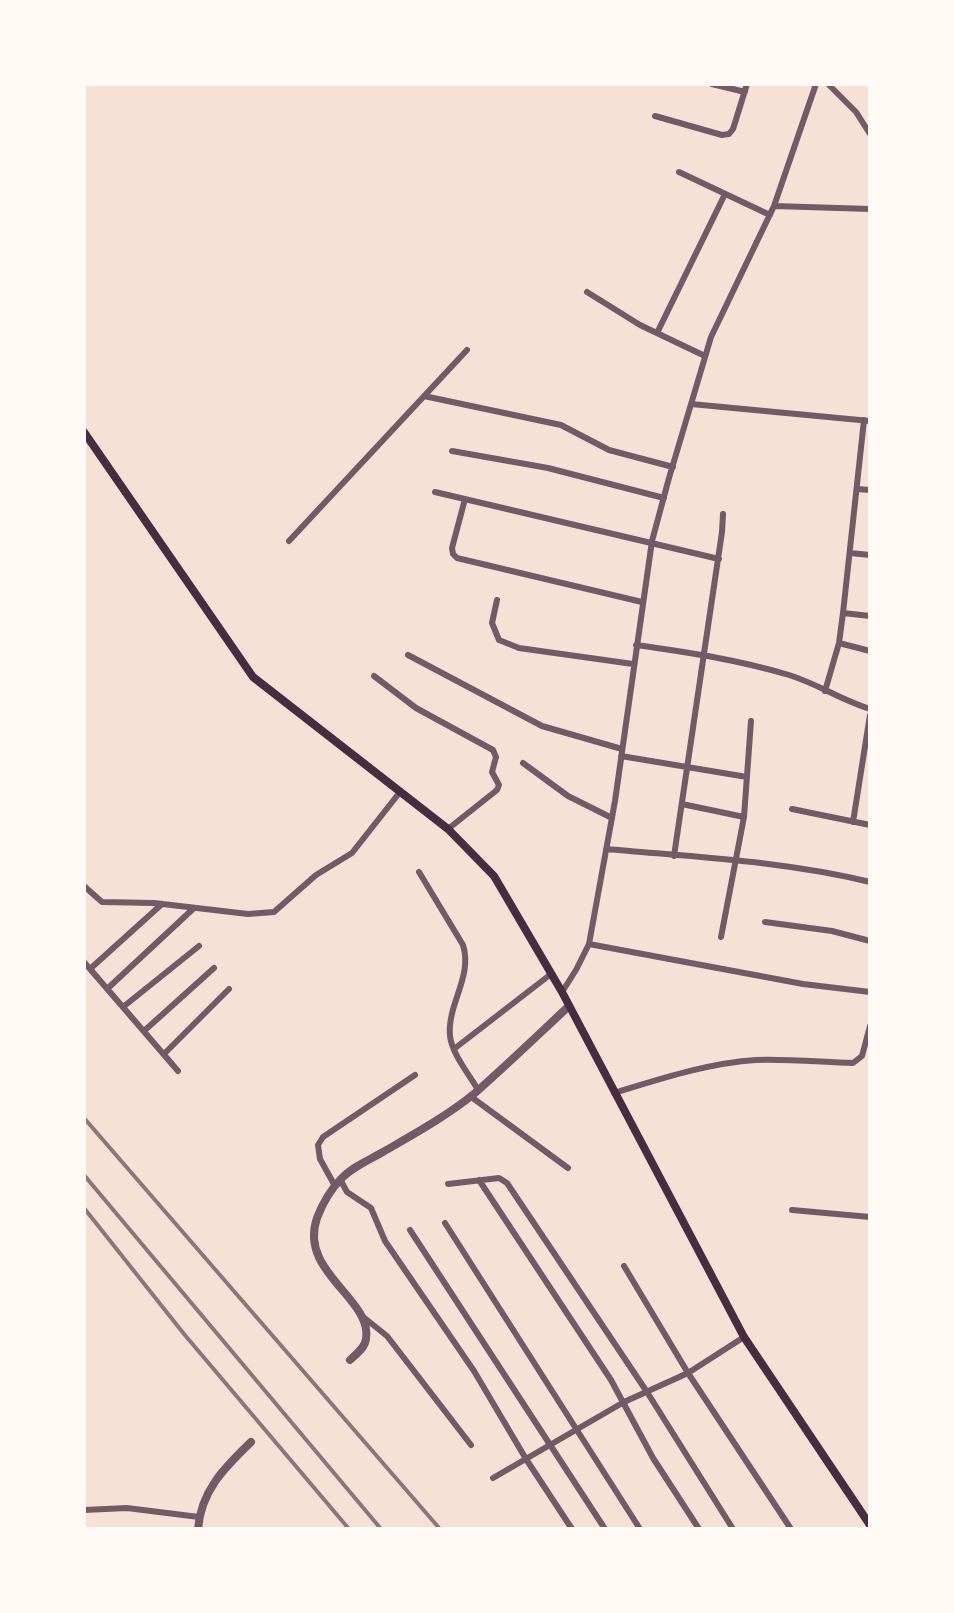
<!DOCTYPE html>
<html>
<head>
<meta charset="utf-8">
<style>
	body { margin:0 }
	#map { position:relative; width:954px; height:1613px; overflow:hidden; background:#f7e1d7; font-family:"Public Sans",sans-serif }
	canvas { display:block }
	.frame { position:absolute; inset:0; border:86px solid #fffaf5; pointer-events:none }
</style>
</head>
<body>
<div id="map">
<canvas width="954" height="1613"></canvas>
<div class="frame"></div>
</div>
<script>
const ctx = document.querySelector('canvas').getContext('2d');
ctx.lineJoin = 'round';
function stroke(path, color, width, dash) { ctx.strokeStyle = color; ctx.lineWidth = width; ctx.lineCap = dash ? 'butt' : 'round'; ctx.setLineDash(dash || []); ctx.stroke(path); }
stroke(new Path2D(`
	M712,84l33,8
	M828,84l28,28 14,22
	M655,116l67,19 7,-1 4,-5 14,-45
	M679,172l91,43
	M774,206l96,3
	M587,292l53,33 65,31
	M657,333l68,-139
	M424,396l137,29 48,25 64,17
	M691,404l179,17
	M452,451l96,17 116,30
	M857,489l13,1
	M435,492l284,67
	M465,499l-13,49 1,6 4,4 185,44
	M289,541l178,-191
	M850,553l20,2
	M497,600l-5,23 7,17 20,8 114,16
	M843,613l27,3
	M839,643l31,8
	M636,645c51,7 103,15 153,30 29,9 52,25 81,34
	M408,655l134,71 80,23
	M374,676l42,32 77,42 3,7 -4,15 7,13 -2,5 -49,39
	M825,691l14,-48 4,-30 21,-193
	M621,756l126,21
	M523,763l45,33 44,22
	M682,804l62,13
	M792,809l78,16
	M853,822l17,-107
	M606,849c88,8 178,12 264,33
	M674,856l48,-324 1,-18
	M419,872l44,73c10,32 -16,59 -13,91 2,18 19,38 28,54
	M84,886l18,16 52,1 94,11 26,-2 42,-37 36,-22 48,-61
	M765,922l67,9 38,10
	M721,937l23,-120 7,-96
	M589,944l214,40 67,8
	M84,962l94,109
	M90,969l72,-65
	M107,989l87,-81
	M562,992l14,-22 13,-26 26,-143 37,-260 17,-63 42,-141 63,-131 42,-122
	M123,1007l76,-61
	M144,1031l70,-63
	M454,1049l97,-75
	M164,1054l65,-65
	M614,1093c46,-14 94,-30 142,-33 32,-1 65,2 97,3l9,-7 8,-30
	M470,1096l98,72
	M340,1179l7,13 24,16 14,33 89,130 52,88 46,70
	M479,1180l132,200 42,78 46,71
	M448,1184l51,-6 8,5 140,209 86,137
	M335,1186l-15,-27 -2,-14 5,-8 92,-62
	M792,1210l78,7
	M445,1223l195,306
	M410,1230l195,299
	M624,1266l64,107 103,156
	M362,1316l25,20 84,109
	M493,1478l131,-76 64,-29 56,-36
	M84,1510l43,-2 72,9`), '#755966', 6);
stroke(new Path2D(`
	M350,1360c6,-6 15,-12 16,-21 7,-40 -68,-67 -49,-121 5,-13 14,-29 24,-39 11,-12 28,-19 42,-27 31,-18 64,-36 92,-59 32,-28 63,-58 94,-87
	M198,1529c3,-38 26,-61 53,-87`), '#755966', 8);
stroke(new Path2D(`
	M84,432l169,245 195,152 46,47 68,116 182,345 126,188`), '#4a2c40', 8);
stroke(new Path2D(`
	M84,1118l356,411
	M84,1175l297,354
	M84,1208l100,126 165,195`), '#8f747c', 4);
</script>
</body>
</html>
